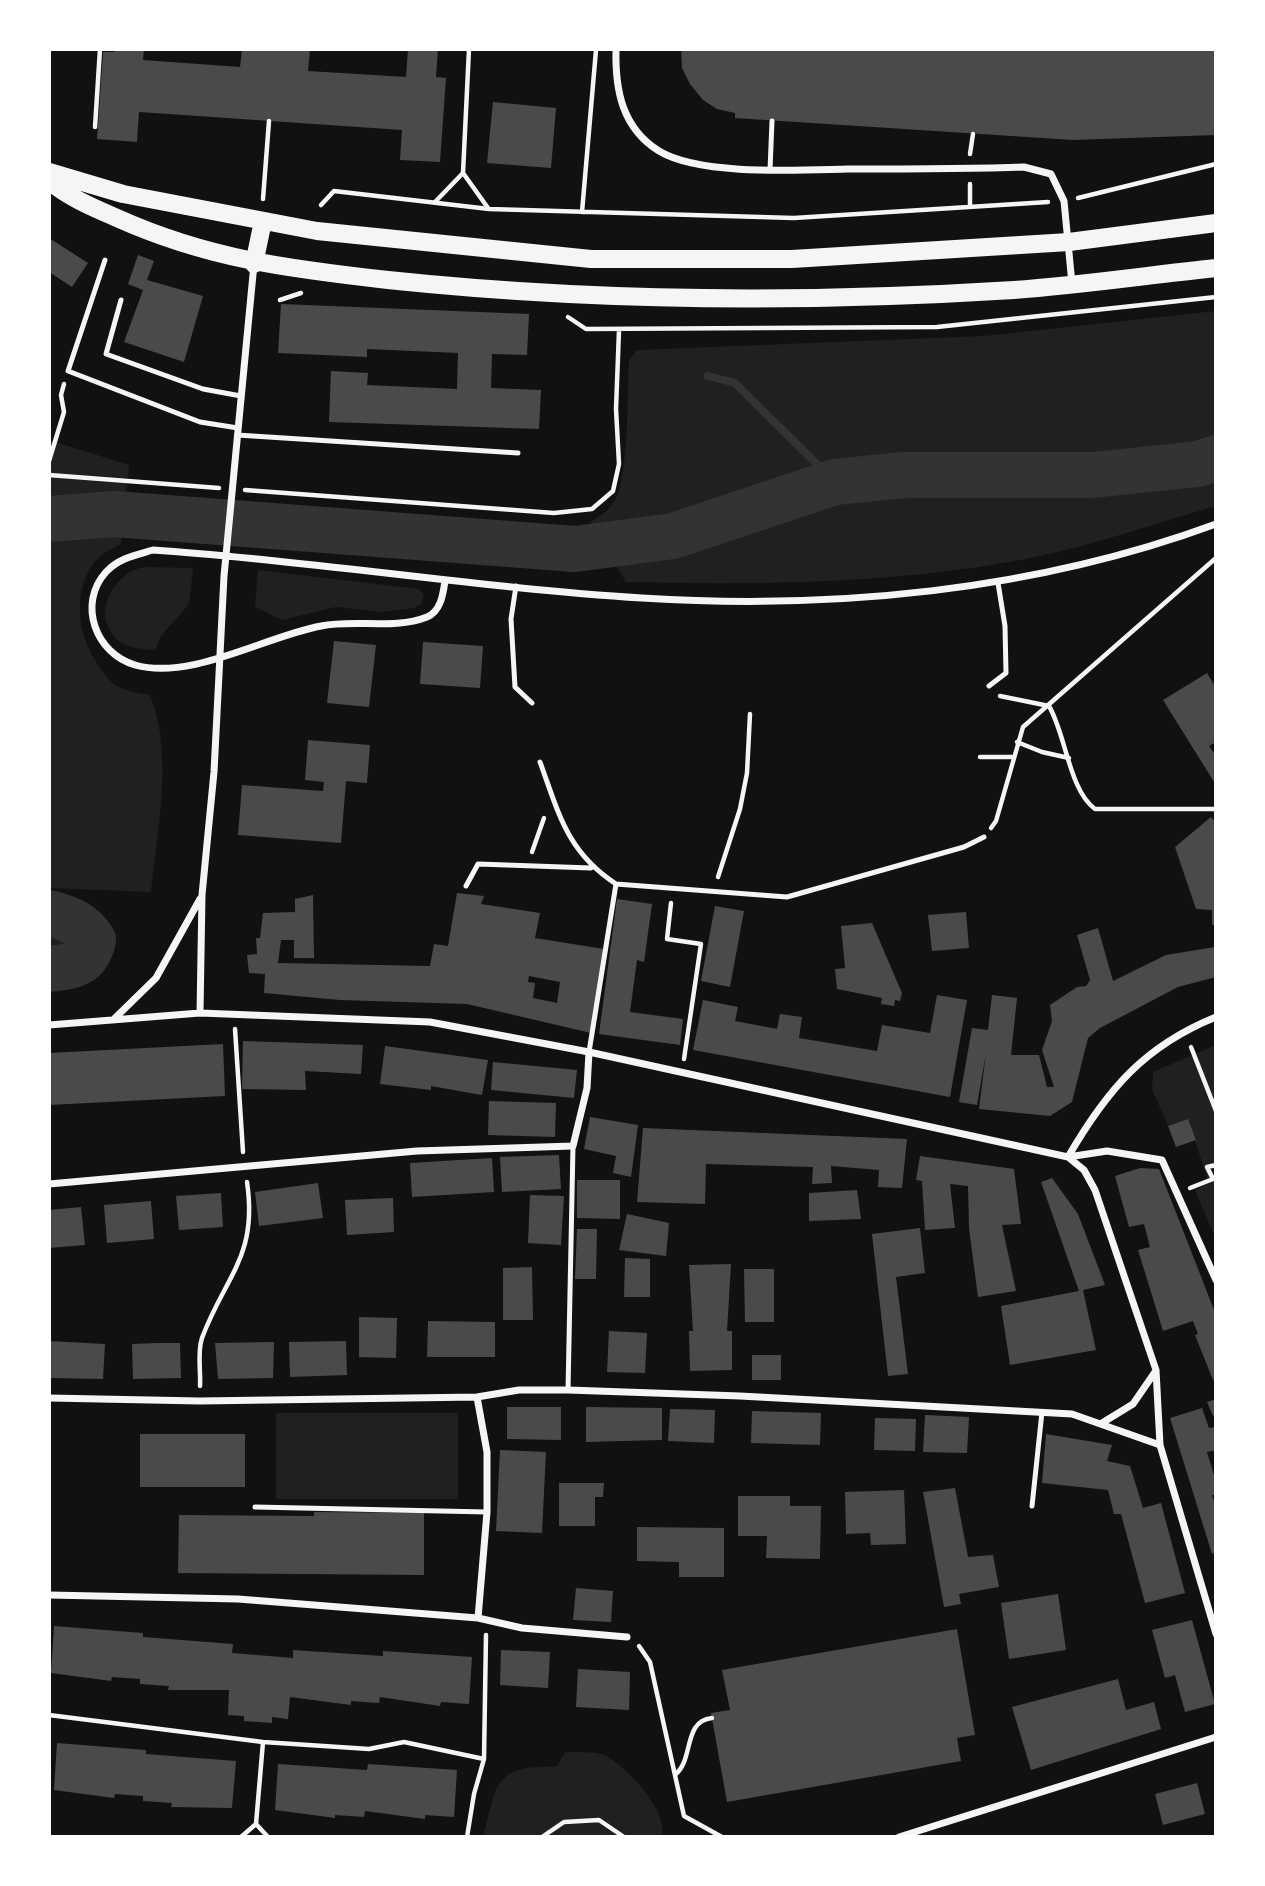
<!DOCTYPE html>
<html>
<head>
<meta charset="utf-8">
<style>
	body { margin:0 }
	#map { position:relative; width:1265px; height:1886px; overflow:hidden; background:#111; font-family:Lato,sans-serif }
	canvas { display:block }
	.frame { position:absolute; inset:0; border:51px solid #fff; pointer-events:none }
</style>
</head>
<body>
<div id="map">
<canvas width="1265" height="1886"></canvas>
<div class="frame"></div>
</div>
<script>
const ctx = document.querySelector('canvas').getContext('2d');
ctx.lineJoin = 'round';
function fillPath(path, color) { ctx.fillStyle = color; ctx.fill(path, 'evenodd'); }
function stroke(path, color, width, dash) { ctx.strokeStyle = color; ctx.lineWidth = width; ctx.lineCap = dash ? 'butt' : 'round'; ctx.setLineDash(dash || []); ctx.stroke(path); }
fillPath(new Path2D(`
	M1216,311v195c-59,17 -120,38 -180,51 -136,27 -272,28 -410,25l-36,-60c11,-7 22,-13 27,-26 12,-33 10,-99 12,-136l8,-10 347,-14z
	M49,440l80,25 -8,79c-7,4 -18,9 -23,14 -33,37 -17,95 16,126 8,7 26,9 36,11 24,62 7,133 1,197l-102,-4z
	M144,567l49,1 -4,36 -28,32 -6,14c-12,-1 -27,-1 -37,-10 -28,-25 -5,-67 26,-73z
	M258,570l161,19 5,5 -3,10 -6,4 -34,4 -45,-5 -54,13 -27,-13z
	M49,927l15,13 -6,13h-9z
	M1216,1045v195l-21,-50 14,-7 -21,-63 -20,6 -16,-37 1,-17z
	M276,1413h182v86h-182z
	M565,1752c11,1 29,-1 39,3 22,10 65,56 58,82h-179c14,-53 11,-72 73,-70z`), '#202020');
stroke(new Path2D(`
	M708,376l27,7 100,99`), '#333', 8);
stroke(new Path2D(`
	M49,519l65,-5 461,35 98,-13 162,-54 69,-7h189l105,-11 18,-6
	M49,913c19,5 33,10 44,27 -6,26 -21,26 -44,29`), '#333', 46);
fillPath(new Path2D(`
	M115,49h29l-1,11 97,7 2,-18 68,1 -2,21 98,6 2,-28h30l-2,28 10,1 -6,84 -40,-2 2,-30 -263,-18 -2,30 -40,-3 6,-87h12z
	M681,49h535v86l-143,5 -338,-22v-5l-18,-4 -14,-9 -13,-16 -8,-16z
	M493,102l63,6 -5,60 -64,-5z
	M49,238l39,25 -16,24 -23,-15z
	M138,255l16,6 -7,19 56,16 -19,66 -60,-20 19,-52 -15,-6z
	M281,304l248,10 -2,41 -35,-1 -1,34 50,2 -2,39 -210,-7 2,-51 37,2 -1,12 90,4 1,-36 -91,-4v8l-89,-4z
	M334,641l42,4 -7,62 -42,-4z
	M423,642l60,4 -3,42 -60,-4z
	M1207,673l9,15v54l-7,4 7,10v29l-53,-85z
	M308,740l62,5 -3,38 -21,-2 -5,62 -103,-8 4,-50 81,6 1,-9 -19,-2z
	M1211,817l5,6v101l-4,1v-15l-16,-1 -21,-62z
	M457,893l27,3 -3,8 59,9 -5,25 69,11 -13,84 -124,-29 -127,-4 -76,-7 1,-19 -16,-1 -2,-18 10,-1 -1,-16h4l3,-25 32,-1v-13l18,-4 1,63h-20v-18h-13l-3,23 152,3 4,-22 14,2zM529,976l31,6 -3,21 -24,-5 2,-15 -7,-1z
	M617,899l35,5 -8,58 -7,-2 -7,52 53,7 -3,26 -81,-11z
	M715,906l29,5 -14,76 -29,-6z
	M966,912l3,36 -37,3 -4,-36z
	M872,923l30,70 -2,8 -5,-1 -1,6 -13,-2 1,-6 -45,-9 -2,-20 10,-1 -4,-42z
	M1098,928l15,53 53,-26 49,-8 1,30 -38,10 -78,41 -12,10 -16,64 -22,14 -71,-7 7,-56 -9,52 -18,-3 13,-74 16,2 4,-35 25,3 -6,57h28l8,32h7l-12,-37 10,-29 -2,-16 27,-18 9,-1 4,-6 -13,-45z
	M937,995l30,5 -17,97 -257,-47 10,-50 35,7 -3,14 42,8 3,-15 22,3 -3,21 78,13 5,-26 48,8z
	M243,1041l120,4 -2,29 -56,-3 1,19 -64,-1z
	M223,1044l2,52 -176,9v-52z
	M385,1046l103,14 -6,35 -51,-9v4l-51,-6z
	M493,1062l84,8 -3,28 -83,-8z
	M489,1101l67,2 -1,34 -67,-2z
	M590,1117l48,8 -7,52 -18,-4 3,-17 -32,-7z
	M1188,1119l8,21 -20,7 -8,-21z
	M643,1128l264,11 -5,49 -24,-1 1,-17 -48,-4 1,17 -20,1 1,-17 -107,-3 -1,40 -68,-2z
	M559,1155l2,34 -59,3 -2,-35z
	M920,1156l94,13 7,55 -19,1 14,66 -38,6 -9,-69 -1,-42 -18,-2 5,44 -30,2 -3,-49 -6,-1z
	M492,1158l2,34 -82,5 -2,-34z
	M1140,1168l19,1 57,146v64l-3,1 -18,-45 3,-1 -5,-13 -30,10 -25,-81 12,-3 -6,-23 -15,3 -14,-51z
	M1052,1178l26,36 27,71 -22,5 13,60 -86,15 -9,-59 78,-15 -38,-109z
	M577,1180h43v39l-43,-1z
	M318,1183l5,35 -64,8 -4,-34z
	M857,1190l4,29 -52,2v-28z
	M221,1193l2,34 -44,3 -3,-34z
	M530,1195l34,1 -3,49 -33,-2z
	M393,1198l1,34 -47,3 -2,-35z
	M151,1201l3,38 -47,4 -3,-38z
	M81,1207l4,38 -36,3v-38z
	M627,1214l42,9 -3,33 -47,-6z
	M920,1228l5,45 -29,4 12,97 -20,2 -16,-142z
	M577,1229h20l-1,50h-21z
	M625,1258l25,1v38h-26z
	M731,1264l-4,67h5v39l-42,1 -1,-40h4l-4,-66z
	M532,1267l1,53h-30v-52z
	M744,1269h30v53h-29z
	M359,1317l38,1 -1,40 -37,-1z
	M428,1321l67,1v35h-68z
	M609,1331l38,2 -2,40 -38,-1z
	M49,1341l56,3 -2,35 -54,-1z
	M346,1341l1,34 -57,2 -1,-35z
	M274,1342l-1,36 -55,1 -3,-36z
	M157,1343h23l1,35 -48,1 -1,-35z
	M752,1355h29v25h-29z
	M1216,1399v16l-3,1 -6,-14z
	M507,1407h54v33l-54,-1z
	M586,1407l76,1v32l-76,2z
	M1202,1408l7,20 7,-1v23l-9,2 9,30v12l-4,1 4,12v45l-4,2 -42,-136z
	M670,1409l45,1 -1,33 -46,-2z
	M752,1411l69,2 -1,32 -69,-2z
	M925,1415l44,2 -2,36 -44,-1z
	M875,1418l41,1 -1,32 -41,-1z
	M140,1434h105v53h-105z
	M1046,1434l66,11 -5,16 23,5 13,42 18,-5 24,90 -40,10 -24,-89h-7l-6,-24 -66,-7z
	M500,1450l46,2 -4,81 -46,-2z
	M559,1483h45l-1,14h-8v29h-36z
	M955,1488l13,69 25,-2 6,32 -40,7 2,10 -17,3 -21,-115z
	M904,1490l2,54 -35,1 -1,-12 -24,1 -1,-42z
	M738,1496h52v10h31l-1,53 -54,-1 1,-22h-29z
	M314,1512l110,1v62l-246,-2 1,-58 135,1z
	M637,1527l87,1v49h-45v-15l-42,-1z
	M576,1588l37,3 -2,31 -38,-2z
	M1058,1594l8,56 -57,9 -8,-56z
	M1192,1620l23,84 -30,8 -10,-37 -10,3 -13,-48z
	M54,1626l89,7v4l90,7 -1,9 61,5v-8l90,6v-5l89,6 -3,47 -28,-2 -1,4 -60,-9 -1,6 -28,-2v4l-61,-8 -2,22 -16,-2v6l-28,-2v-5l-16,-1 1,-25h-61l1,-4 -29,-2v-5l-28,-2 -1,4 -60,-8z
	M957,1629l18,106 -18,3 4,23 -234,41 -16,-89 19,-3 -8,-40z
	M501,1650l49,2 -2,36 -48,-3z
	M578,1669l52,3 -1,38 -53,-3z
	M1118,1679l8,31 28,-8 7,27 -130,41 -19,-63z
	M57,1743l89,7v4l90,7 -4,47 -61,-1 1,-4 -29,-2v-5l-28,-2 -1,4 -60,-8z
	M278,1764l89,6 1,-6 89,6 -3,47 -29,-2v4l-60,-8 -1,6 -29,-2v3l-60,-8z
	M1197,1783l8,31 -42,11 -8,-31z`), '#4a4a4a');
stroke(new Path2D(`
	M469,49l-6,124 25,35
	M95,127l5,-78
	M970,154l3,-20
	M970,184v22
	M1078,198l138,-34
	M263,199l6,-78
	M435,202l28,-29
	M321,205l13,-14 155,18 305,9 254,-16
	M582,212l14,-162
	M280,300l21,-7
	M568,317l18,12 351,-2 279,-30
	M49,461l15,-49 -3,-17 3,-11
	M49,475l170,13
	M245,490l309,23 38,-4 21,-18 6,-27 -3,-55 3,-79
	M1000,696l49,10c17,29 20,84 46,103h121
	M1017,742l25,10 27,6
	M980,757h32
	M991,828l5,-7 27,-94 193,-169
	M532,852l12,-34
	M718,877l22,-68 7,-36 3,-59
	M671,903l-4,36 34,5 -17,115
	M235,1029l8,123
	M1191,1047l25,64
	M1190,1188l23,-9 -6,-12 9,-2
	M200,1386c1,-14 -3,-34 2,-48 23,-62 56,-81 45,-156
	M639,1646l11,16 34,154 38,21
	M49,1715l214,27 106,7 35,-7 80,17
	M676,1774c18,-16 7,-53 36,-56
	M256,1824l7,-82
	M241,1837l15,-13 12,13
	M467,1837l7,-43 10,-35 2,-124
	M542,1837l22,-15 35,-2 25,17`), '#f5f5f5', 4.5);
stroke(new Path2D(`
	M770,170l2,-49
	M105,260l-37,111 132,51 38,6
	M121,300l-15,54 97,35 38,7
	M237,435l281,18
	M516,586l-5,33 4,68 17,16
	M989,686l17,-13 -1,-47 -7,-43
	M540,762c19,52 27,90 76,122
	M466,886l12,-22 113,4
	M589,1052l27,-168 171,13 177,-50 20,-10
	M568,1390l5,-244
	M1032,1506l10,-94
	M255,1507l232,5`), '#f5f5f5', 5);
stroke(new Path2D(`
	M616,49c-1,41 6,79 43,102 41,25 141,19 189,18 59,0 118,0 176,-2l27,7 13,27 8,83
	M445,581c-2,13 -4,30 -18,36 -33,13 -72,2 -106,9 -55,10 -130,55 -186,39 -39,-11 -58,-61 -29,-93 13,-14 30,-17 47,-22 163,11 326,38 489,48 193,12 392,-7 574,-74
	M200,1013l2,-118 12,-123 10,-196 30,-312
	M114,1019l42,-41 44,-79
	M49,1025l151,-12 230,9 159,30 479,105 39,-6 55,9 54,120
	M1068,1157l16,13 11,20 61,180 4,75 56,189
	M1068,1157c39,-67 76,-111 148,-140
	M49,1184l368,-33 156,-5 14,-58 2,-36
	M477,1397l10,55v60l-9,106
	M49,1398l151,3 277,-4 42,-7h49l172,6 332,18 88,31
	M1102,1423l31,-19 22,-32
	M49,1595l189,4 240,19 44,10 105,9
	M899,1837l317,-100`), '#f5f5f5', 7);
stroke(new Path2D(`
	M49,172l74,22 194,37 274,28h201l277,-17 147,-19
	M49,181c21,17 43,26 68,37 91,41 173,51 271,62 208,22 418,23 626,10 68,-5 135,-15 202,-22
	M254,264l9,-43`), '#f5f5f5', 18);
</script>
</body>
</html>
